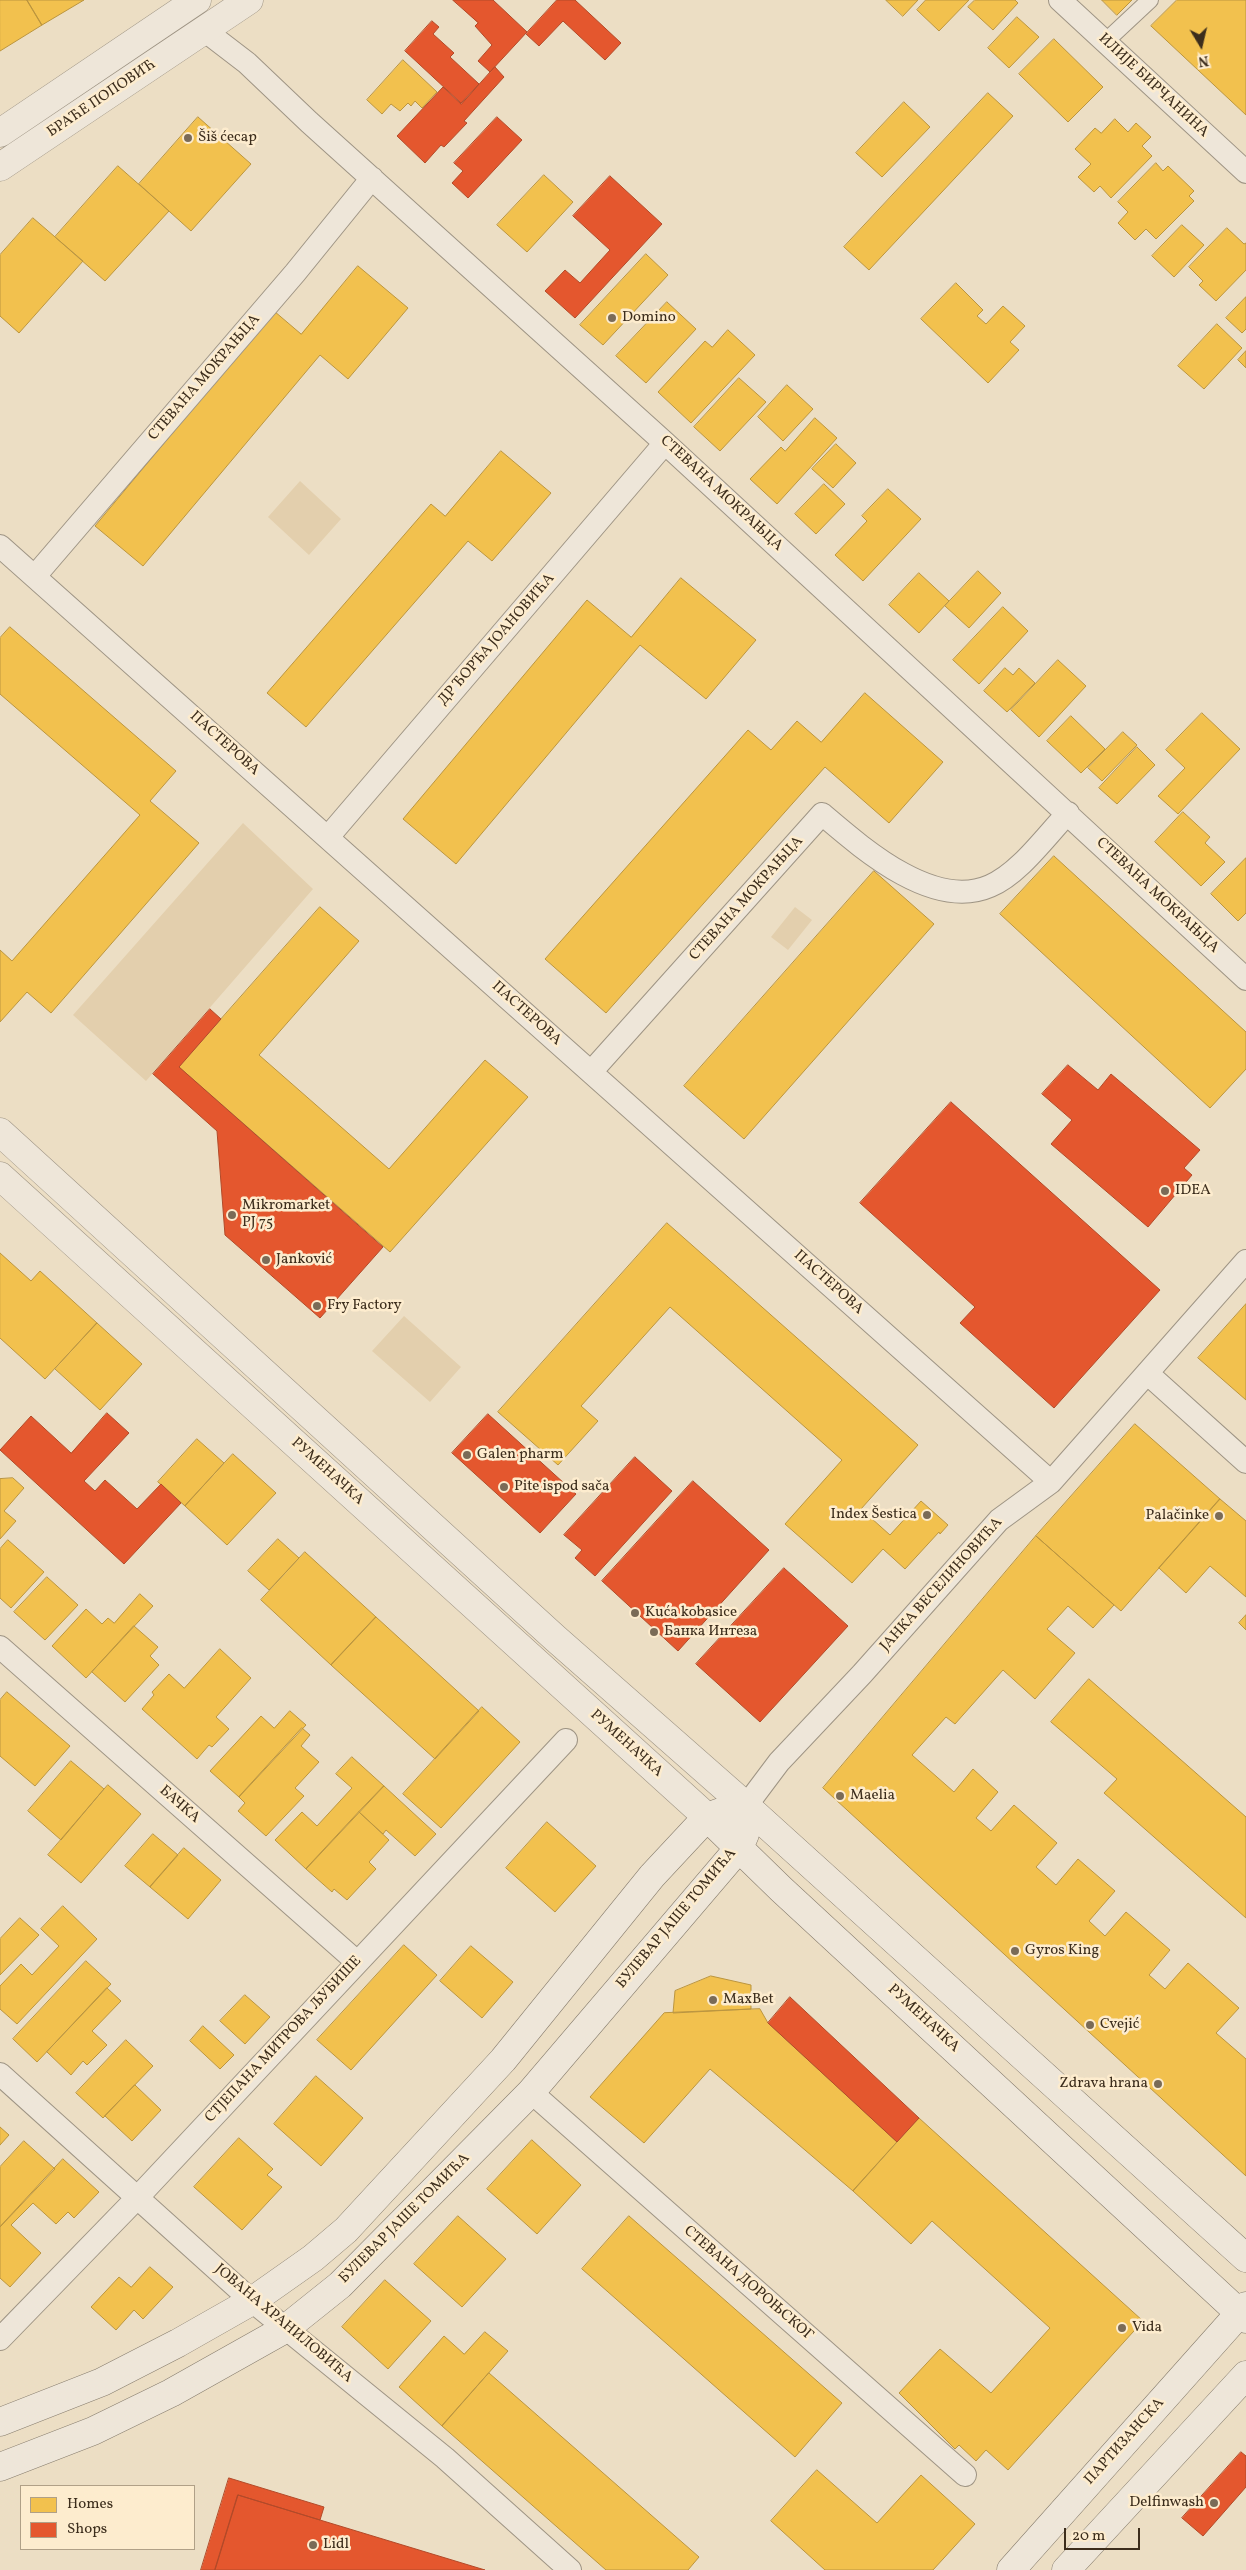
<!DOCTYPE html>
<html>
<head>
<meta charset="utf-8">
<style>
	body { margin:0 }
	#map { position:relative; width:1246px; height:2570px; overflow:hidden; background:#ecdec4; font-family:Vollkorn,serif }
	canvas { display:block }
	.legend { position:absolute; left:20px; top:2485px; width:175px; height:65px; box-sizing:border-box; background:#fdecce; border:1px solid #b0a087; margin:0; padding:6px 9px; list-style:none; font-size:15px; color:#3c2d1c }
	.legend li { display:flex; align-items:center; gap:10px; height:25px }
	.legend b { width:25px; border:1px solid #b0a087 }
	.north { position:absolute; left:1176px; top:20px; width:50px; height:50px; -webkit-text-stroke:4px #fdecce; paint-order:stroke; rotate:171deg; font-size:14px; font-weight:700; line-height:20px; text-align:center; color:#3c2d1c }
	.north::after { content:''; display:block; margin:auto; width:18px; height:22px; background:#3c2d1c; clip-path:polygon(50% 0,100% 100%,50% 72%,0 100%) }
	.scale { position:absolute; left:1064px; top:2528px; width:76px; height:22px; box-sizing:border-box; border:2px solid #3c2d1c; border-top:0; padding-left:6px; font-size:15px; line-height:18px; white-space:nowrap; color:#3c2d1c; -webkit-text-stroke:4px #fdecce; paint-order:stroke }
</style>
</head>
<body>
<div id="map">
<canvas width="1246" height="2570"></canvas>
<ul class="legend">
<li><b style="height:14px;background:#f2c14e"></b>Homes</li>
<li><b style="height:14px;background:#e4572e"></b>Shops</li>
</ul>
<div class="north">N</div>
<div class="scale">20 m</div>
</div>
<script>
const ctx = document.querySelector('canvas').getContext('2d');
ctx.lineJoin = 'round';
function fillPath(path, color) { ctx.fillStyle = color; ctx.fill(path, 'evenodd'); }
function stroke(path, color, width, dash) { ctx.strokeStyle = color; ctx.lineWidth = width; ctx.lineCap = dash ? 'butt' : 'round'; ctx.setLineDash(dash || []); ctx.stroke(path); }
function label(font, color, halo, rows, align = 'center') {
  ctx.font = font + ' Vollkorn,serif'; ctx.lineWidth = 5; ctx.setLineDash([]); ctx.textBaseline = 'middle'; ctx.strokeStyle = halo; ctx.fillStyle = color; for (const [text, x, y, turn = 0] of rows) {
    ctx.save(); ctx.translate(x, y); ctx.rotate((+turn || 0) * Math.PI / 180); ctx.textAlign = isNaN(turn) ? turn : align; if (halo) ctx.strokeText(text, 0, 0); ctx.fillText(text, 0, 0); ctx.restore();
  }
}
fillPath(new Path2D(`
	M300,481l41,38 -32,36 -41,-38z
	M243,823l70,66 -167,192 -73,-66z
	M795,907l17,13 -24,30 -17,-13z
	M404,1316l57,51 -31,35 -58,-51z`), '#e3cfad');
const homes = new Path2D(`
	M0,0h27l15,25 -42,26z
	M27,0h57l-42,25z
	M886,0h32l-15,16z
	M926,0h43l-30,31 -22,-21z
	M975,0h40l3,3 -25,27 -25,-23z
	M1102,0h30l-15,15z
	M1177,0h69v115l-95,-89z
	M1017,17l22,20 -30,31 -21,-20z
	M1054,39l49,48 -35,35 -49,-48z
	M403,60l34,32 -15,16 -7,-7 -4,5 -3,-3 -8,8 -9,-7 -9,10 -15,-14z
	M988,93l25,23 -144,154 -25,-23z
	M904,102l26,25 -48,50 -26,-24z
	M198,117l53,47 -60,67 -52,-47z
	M1115,119l13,13 8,-9 15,14 -9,9 10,10 -41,42 -11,-12 -6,6 -16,-15 13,-13 -16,-15 20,-21 6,5z
	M1156,163l7,8 5,-5 26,25 -5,5 5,5 -38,38 -10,-10 -11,11 -17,-17 10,-11 -10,-10z
	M118,166l51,45 -64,70 -50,-44z
	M544,175l29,27 -46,50 -30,-27z
	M33,218l50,43 -64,72 -19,-17v-61z
	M1182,225l22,20 -30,32 -22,-21z
	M1227,228l17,16 2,-1v27l-30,31 -17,-16 4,-4 -14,-14z
	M646,254l22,21 -65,70 -23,-20z
	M358,266l50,42 -60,71 -28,-24 -177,211 -48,-40 179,-215 27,23z
	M956,283l27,27 -6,6 9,8 17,-18 22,20 -15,16 9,8 -31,33 -67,-64z
	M1246,297v32l-4,4 -16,-15z
	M667,302l29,27 -50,54 -30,-27z
	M1217,324l25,24 -38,41 -26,-23z
	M728,330l27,25 -64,68 -33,-31 47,-51 7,6z
	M1246,351v17l-8,-8z
	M739,378l27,24 -46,49 -26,-24z
	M787,385l26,24 -30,32 -25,-24z
	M815,418l22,20 -60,66 -27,-25 31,-32 4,4z
	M836,444l20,19 -23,25 -21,-19z
	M501,451l50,42 -59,68 -24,-20 -162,186 -39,-34 164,-189 14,12z
	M824,484l21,20 -29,30 -21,-20z
	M888,489l33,30 -58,62 -28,-26 32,-34 -5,-5z
	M978,571l23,22 -32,35 -24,-22z
	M919,573l30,28 -30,32 -30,-28z
	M681,578l75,62 -50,59 -66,-54 -184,219 -53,-45 184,-219 44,37z
	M1003,607l25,24 -49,53 -26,-24z
	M10,627l166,144 -26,30 49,42 -148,170 -24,-21 -27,30v-72l12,11 128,-146 -140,-121v-56z
	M1058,660l28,26 -47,51 -28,-27z
	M1005,668l8,7 6,-7 16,15 -28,29 -23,-21z
	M865,693l78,69 -54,61 -64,-56 -219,246 -61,-54 203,-229 23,20 26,-29 24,21z
	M1202,713l38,36 -62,65 -20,-18 27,-28 -19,-18z
	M1071,716l34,33 -24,24 -34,-32z
	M1123,732l14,13 -35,36 -14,-13z
	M1137,747l18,18 -38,39 -18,-16z
	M1183,812l27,25 -5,6 20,19 -24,24 -46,-44z
	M1054,856l192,176v37l-36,39 -210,-194z
	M1246,858v55l-8,8 -27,-27z
	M874,871l60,53 -190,215 -60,-53z
	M320,907l39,34 -100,114 130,114 96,-109 43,37 -138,155 -211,-185z
	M667,1223l251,222 -57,64 29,26 31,-34 27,24 -8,9 -1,-2 -34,37 -22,-20 -31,34 -67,-59 57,-64 -172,-153 -89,99 17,15 -40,44 -60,-53z
	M0,1253l31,28 9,-10 57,52 -52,56 -45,-41z
	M1246,1304v96l-48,-42z
	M97,1323l45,41 -42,46 -45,-41z
	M1135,1424l85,75 -99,112 -85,-75z
	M197,1439l27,24 -39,43 -27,-24z
	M233,1454l43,39 -49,52 -42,-39z
	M13,1478l11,10 -20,23 12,10 -16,18v-60z
	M1220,1499l26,22v76l-36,-31 -24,27 -27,-25z
	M1036,1536l78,69 -21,23 -25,-22 -21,23 28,24 -40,46 -32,-29 -48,54 -9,-7 -34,38 42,37 19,-23 25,23 -22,26 15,13 23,-26 43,38 -21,24 20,18 22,-26 37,32 -26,30 16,15 21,-24 44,38 -21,25 16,14 23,-26 51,45 -23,25 30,26v117l-423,-388z
	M278,1539l21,19 -30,32 -21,-19z
	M8,1540l36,32 -33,36 -11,-10v-49z
	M305,1552l71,65 -45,48 -70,-65z
	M47,1577l31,28 -33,35 -31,-28z
	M140,1594l13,12 -67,72 -34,-32 34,-37 16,15 6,-6 6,5z
	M1246,1615v15l-7,-7z
	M376,1617l103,94 -44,48 -104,-94z
	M134,1626l24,21 -8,9 9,9 -34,37 -33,-30z
	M220,1649l31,29 -35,39 13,12 -17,18 -3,-2 -12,14 -55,-50 12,-14 -2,-3 17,-18 15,14z
	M1089,1679l157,138v101l-142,-125 13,-14 -66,-57z
	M7,1692l63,54 -35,40 -35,-30v-56z
	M482,1707l38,35 -79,86 -38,-34z
	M290,1711l16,14 -67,72 -29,-26 51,-55 13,12z
	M302,1728l8,7 -9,11 18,16 -24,26 9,8 -38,40 -28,-25 7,-8 -6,-6z
	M352,1757l32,29 -78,83 -31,-29 27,-28 15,14 35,-38 -16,-14z
	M71,1761l33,28 -43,51 -33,-29z
	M108,1785l33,29 -60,69 -33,-28z
	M384,1786l52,48 -21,22 -29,-26 -3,4 -24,-22z
	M359,1812l30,28 -20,22 7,7 -29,31 -13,-11 -2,3 -26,-23z
	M547,1822l49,44 -41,46 -49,-44z
	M153,1834l25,21 -28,32 -25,-21z
	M184,1848l37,32 -33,39 -38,-32z
	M63,1906l34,33 -80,85 -17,-15v-23l21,-22 11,11 27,-29 -18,-17z
	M20,1918l19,17 -39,40v-36z
	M404,1945l33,30 -86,95 -34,-30z
	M471,1946l42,36 -31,36 -42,-37z
	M86,1961l25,23 -74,78 -24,-23z
	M711,1976l40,9v24l-78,4 2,-22z
	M107,1988l14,13 -29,30 15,14 -20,20 -4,-4 -12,14 -24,-23z
	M245,1995l25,22 -25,27 -25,-23z
	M760,2009l8,14 129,119 -44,49 -143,-122 -66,74 -54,-46 74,-84z
	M203,2026l31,29 -14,14 -30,-28z
	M126,2040l27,26 -50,52 -27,-25z
	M316,2076l47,42 -42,48 -47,-42z
	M135,2085l26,25 -29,31 -27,-25z
	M919,2118l224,203 -135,149 -22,-20 -10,11 -17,-16 -4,4 -56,-56 41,-44 51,44 59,-65 -118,-107 -21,23 -58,-53z
	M0,2127l9,8 -9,10z
	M239,2138l34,31 -6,6 15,12 -40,43 -48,-43z
	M532,2140l49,45 -44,49 -50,-45z
	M24,2141l31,28 -55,58v-60z
	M63,2159l36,33 -25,26 -6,-6 -12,12 -23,-21 -22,22 30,28 -31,34 -10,-9v-51z
	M458,2216l48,43 -44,48 -48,-43z
	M629,2216l213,187 -47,54 -213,-188z
	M150,2267l23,20 -30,32 -9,-9 -18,20 -25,-23 28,-30 12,10z
	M385,2280l46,41 -43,48 -46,-42z
	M485,2332l23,19 -66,75 -43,-39 45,-51 20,18z
	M489,2373l210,184 -11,13h-82l-164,-144z
	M817,2470l60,53 44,-48 54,49 -42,46h-108l-54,-49z`);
fillPath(homes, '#f2c14e');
stroke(homes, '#bb953f', 1);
const shops = new Path2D(`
	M453,0h40l34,32 -37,40 -12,-11 14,-16 -17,-19 3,-3z
	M557,0h18l46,43 -16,17 -42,-39 -24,25 -13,-12z
	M432,21l7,6 -6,7 21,19 -4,4 29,27 -18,19 -56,-52z
	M495,67l9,10 -40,44 3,2 -23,24 -3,-2 -16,18 -28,-27 46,-49 18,17z
	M497,117l25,23 -54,58 -16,-15 11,-12 -9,-8z
	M610,176l52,48 -87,94 -30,-27 20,-21 15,13 30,-33 -37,-34z
	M210,1009l11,10 -42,48 204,180 -63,71 -95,-83 -8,-104 -64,-57z
	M1068,1065l30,25 13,-16 89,76 -16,18 8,7 -44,52 -97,-83 21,-24 -30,-26z
	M951,1102l209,188 -106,118 -94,-85 15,-16 -115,-104z
	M107,1413l22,20 -45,48 11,10 10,-11 32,29 24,-25 20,19 -57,61 -124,-114 31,-34 40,37z
	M488,1414l88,80 -36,39 -88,-80z
	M635,1457l37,34 -77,85 -20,-18 7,-8 -18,-15z
	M693,1481l76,69 -91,101 -76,-70z
	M784,1568l64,58 -88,96 -64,-58z
	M790,1997l129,121 -22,24 -129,-119z
	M1241,2452l5,4v31l-43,49 -21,-18z
	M229,2478l95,29 -4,13 -82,-25 -23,75h-14z
	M238,2495l82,25 165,50h-270z`);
fillPath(shops, '#e4572e');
stroke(shops, '#b24a29', 1);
const pedestrian = new Path2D(`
	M1105,42l45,-42`);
const minor = new Path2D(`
	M1060,0l186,172
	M204,30l43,33 62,59 356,321 581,536
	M0,546l1051,936
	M35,576l260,-303 77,-95
	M328,837l337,-394
	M591,1072l231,-258c40,34 111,97 168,72 29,-12 56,-50 78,-73
	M1147,1373l99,89
	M0,1647l357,315
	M746,1806l33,-44 83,-88 137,-154 52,-38 195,-221
	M0,2074l252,227 193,157 125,112
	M531,2092l434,383
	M0,2339l137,-141 429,-458`);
const tertiary = new Path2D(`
	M0,133l197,-133
	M0,167l249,-167
	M0,1132l555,506 191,168
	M0,1176l707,641`);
const secondary = new Path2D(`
	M746,1806l500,452
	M707,1817l74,72 465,430
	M0,2422l102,-40 76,-39 74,-42 61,-43 33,-28 157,-170 149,-184 55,-59 28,-10 11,-1
	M0,2467l93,-36 78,-38 114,-64 55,-44 191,-193 208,-244 6,-14 1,-28
	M1011,2570l235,-264
	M1066,2570l180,-195`);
stroke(pedestrian, '#9e9484', 18);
stroke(minor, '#9e9484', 24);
stroke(tertiary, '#9e9484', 29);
stroke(secondary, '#867c6d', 29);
stroke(pedestrian, '#eee6d9', 16);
stroke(minor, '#eee6d9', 22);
stroke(tertiary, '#eee6d9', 28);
stroke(secondary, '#eee6d9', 28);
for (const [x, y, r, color] of [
	[188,138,5,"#7a6b57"],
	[612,318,5,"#7a6b57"],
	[1165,1191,5,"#7a6b57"],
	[232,1215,5,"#7a6b57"],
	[266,1260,5,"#7a6b57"],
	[317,1306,5,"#7a6b57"],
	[467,1455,5,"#7a6b57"],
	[504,1487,5,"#7a6b57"],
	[927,1515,5,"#7a6b57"],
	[1219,1516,5,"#7a6b57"],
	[635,1613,5,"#7a6b57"],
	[654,1632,5,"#7a6b57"],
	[840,1796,5,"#7a6b57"],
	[1015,1951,5,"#7a6b57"],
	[713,2000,5,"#7a6b57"],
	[1090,2025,5,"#7a6b57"],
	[1158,2084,5,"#7a6b57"],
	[1122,2328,5,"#7a6b57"],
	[1214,2503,5,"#7a6b57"],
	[313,2545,5,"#7a6b57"]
]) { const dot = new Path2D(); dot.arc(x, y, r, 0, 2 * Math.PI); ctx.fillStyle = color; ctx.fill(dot); stroke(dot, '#fdecce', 2); }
label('15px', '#3c2d1c', '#fdecce', [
	["ИЛИЈЕ БИРЧАНИНА",1153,86,43],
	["БРАЋЕ ПОПОВИЋ",102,99,-34],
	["СТЕВАНА МОКРАЊЦА",205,378,-49],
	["СТЕВАНА МОКРАЊЦА",721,494,43],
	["ДР ЂОРЂА ЈОАНОВИЋА",497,640,-49],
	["ПАСТЕРОВА",224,744,42],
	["СТЕВАНА МОКРАЊЦА",1157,896,43],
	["СТЕВАНА МОКРАЊЦА",747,899,-48],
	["ПАСТЕРОВА",526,1014,42],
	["ПАСТЕРОВА",828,1283,42],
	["РУМЕНАЧКА",327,1472,42],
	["ЈАНКА ВЕСЕЛИНОВИЋА",942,1585,-48],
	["РУМЕНАЧКА",626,1744,42],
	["БАЧКА",179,1805,41],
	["БУЛЕВАР ЈАШЕ ТОМИЋА",677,1919,-50],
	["РУМЕНАЧКА",923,2019,43],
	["СТЈЕПАНА МИТРОВА ЉУБИШЕ",284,2040,-47],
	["БУЛЕВАР ЈАШЕ ТОМИЋА",405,2219,-45],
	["СТЕВАНА ДОРОЊСКОГ",748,2284,41],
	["ЈОВАНА ХРАНИЛОВИЋА",283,2324,40],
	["ПАРТИЗАНСКА",1125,2442,-48]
]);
label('15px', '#3c2d1c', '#fdecce', [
	["Šiš ćecap",198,138],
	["Domino",622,318],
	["IDEA",1175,1191],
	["Mikromarket",242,1206],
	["PJ 75",242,1223],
	["Janković",276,1260],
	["Fry Factory",327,1306],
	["Galen pharm",477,1455],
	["Pite ispod sača",514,1487],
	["Index Šestica",917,1515,"right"],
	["Palačinke",1209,1516,"right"],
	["Kuća kobasice",645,1613],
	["Банка Интеза",664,1632],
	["Maelia",850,1796],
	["Gyros King",1025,1951],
	["MaxBet",723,2000],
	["Cvejić",1100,2025],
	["Zdrava hrana",1148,2084,"right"],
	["Vida",1132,2328],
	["Delfinwash",1204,2503,"right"],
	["Lidl",323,2545]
], 'left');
</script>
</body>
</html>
